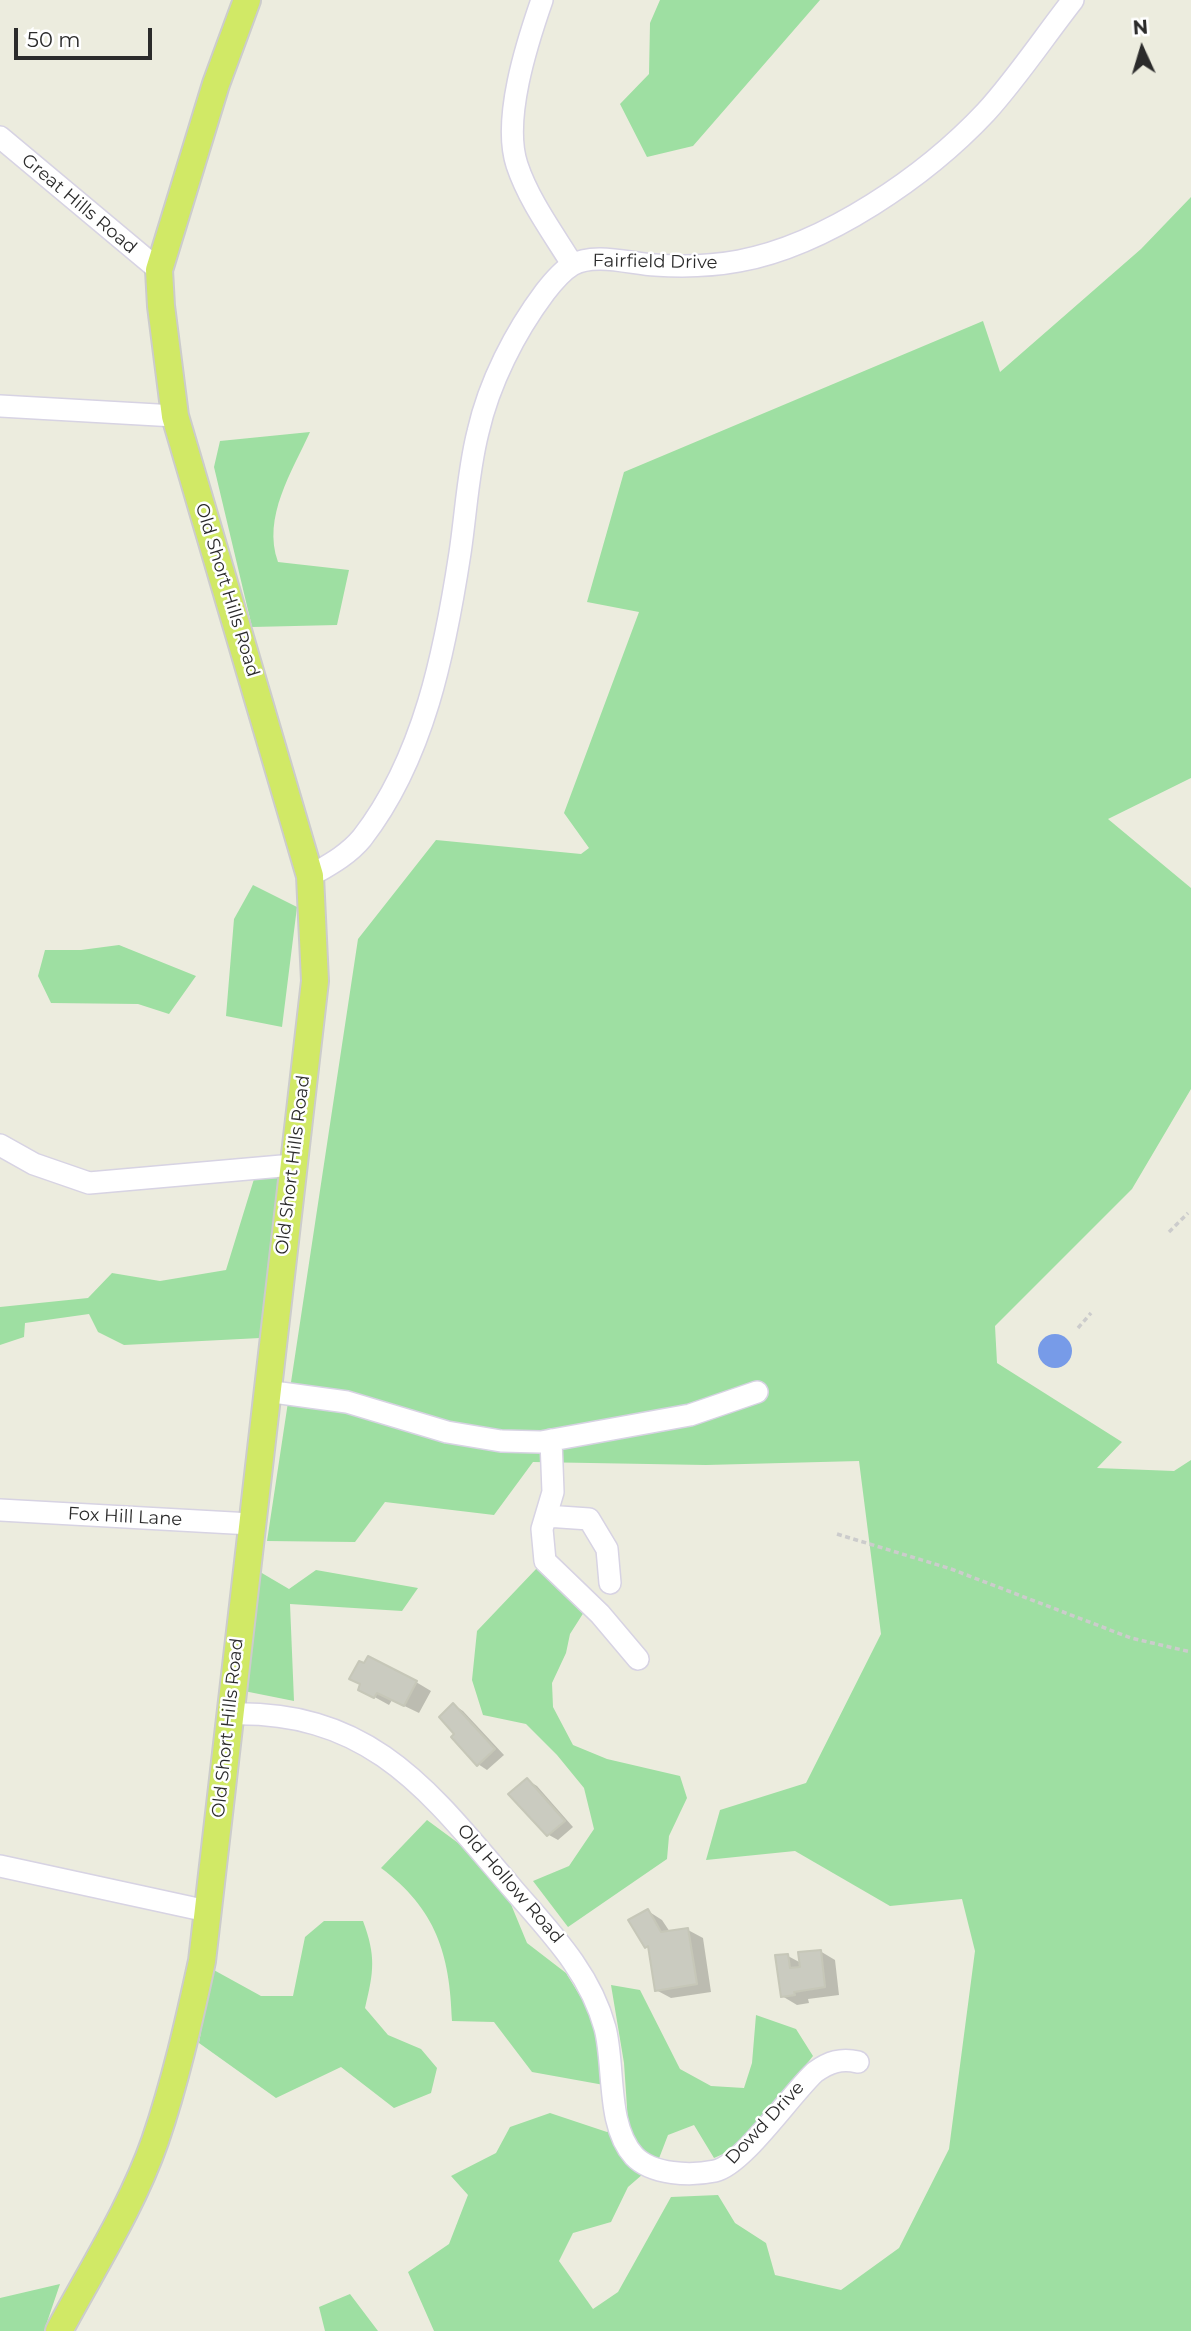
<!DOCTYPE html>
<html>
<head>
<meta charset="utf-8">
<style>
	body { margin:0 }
	#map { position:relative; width:1191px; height:2331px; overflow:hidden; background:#ececde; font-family:Montserrat,sans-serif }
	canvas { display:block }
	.north { position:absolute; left:1107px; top:14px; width:70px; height:70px; -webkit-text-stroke:5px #fff; paint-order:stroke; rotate:356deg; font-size:19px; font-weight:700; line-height:28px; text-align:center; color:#2b2b2b }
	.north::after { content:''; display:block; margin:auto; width:24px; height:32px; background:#2b2b2b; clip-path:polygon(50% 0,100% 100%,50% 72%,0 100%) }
	.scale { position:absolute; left:14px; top:28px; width:138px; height:32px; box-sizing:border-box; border:4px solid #2b2b2b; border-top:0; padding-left:9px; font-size:21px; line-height:24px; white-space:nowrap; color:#2b2b2b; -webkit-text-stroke:5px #fff; paint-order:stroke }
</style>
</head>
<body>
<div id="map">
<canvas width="1191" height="2331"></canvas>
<div class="north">N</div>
<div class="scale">50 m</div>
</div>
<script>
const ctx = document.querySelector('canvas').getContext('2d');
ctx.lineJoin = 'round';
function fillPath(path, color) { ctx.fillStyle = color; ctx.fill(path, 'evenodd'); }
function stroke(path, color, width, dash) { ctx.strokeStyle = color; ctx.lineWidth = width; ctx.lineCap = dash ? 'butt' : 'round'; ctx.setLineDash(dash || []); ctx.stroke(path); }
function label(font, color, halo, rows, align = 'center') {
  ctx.font = font + ' Montserrat,sans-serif'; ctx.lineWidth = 5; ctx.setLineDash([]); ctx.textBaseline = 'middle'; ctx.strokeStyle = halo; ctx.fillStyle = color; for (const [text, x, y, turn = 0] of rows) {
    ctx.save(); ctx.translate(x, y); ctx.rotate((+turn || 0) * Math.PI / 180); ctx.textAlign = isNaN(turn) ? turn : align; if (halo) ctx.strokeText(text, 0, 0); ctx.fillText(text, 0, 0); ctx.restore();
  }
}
fillPath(new Path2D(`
	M660,0h160l-127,146 -46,11 -27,-53 29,-30 1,-51z
	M1191,197v581l-83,41 83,69v201l-59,100 -137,137 2,37 125,79 -25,26 77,3 17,-11v871h-757l-26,-59 41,-28 19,-49 -17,-19 45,-23 14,-26 40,-14 57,19 21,-10 -4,-59 -13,-78 29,5 40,79 31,17 33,2 8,-25 4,-48 40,14 17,27 -72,90 -27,12 -20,-33 -26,10 -10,26 -30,26 -17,35 -38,11 -14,28 34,48 25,-17 53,-95 47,-2 17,28 31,20 9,32 66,15 58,-42 50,-99 26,-198 -13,-52 -72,7 -95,-55 -89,9 14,-50 86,-27 75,-149 -22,-173 -153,4 -173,-3 -39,53 -109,-13 -30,40 -88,-1 91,-602 78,-99 145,14 8,-6 -25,-35 75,-201 -52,-10 37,-130 359,-151 17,51 141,-123z
	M310,432c-18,40 -48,85 -32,130l71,8 -12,55 -85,2 -38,-160 6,-26z
	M253,885l44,22 -15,120 -56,-11 8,-97z
	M119,945l77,31 -27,38 -31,-10 -87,-1 -13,-27 7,-26h36z
	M285,1174l-25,164 -136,7 -26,-13 -9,-18 -64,9 -1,14 -24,8v-38l88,-9 24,-25 48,8 66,-11 28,-91z
	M537,1568l47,44 -14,22 -4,19 -14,30 1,24 20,38 34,14 73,17 7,22 -18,38 -2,23 -99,68 -35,-46 36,-15 25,-37 -10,-41 -27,-33 -31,-31 -43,-9 -11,-35 5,-49z
	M255,1569l34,20 27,-19 102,18 -16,23 -112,-7 4,97 -50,-10z
	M427,1820l42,31 41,51 17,41 39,30 32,52 6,60 -72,-13 -38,-50 -42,-1c-2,-67 -16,-112 -71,-153z
	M324,1921h39c13,35 11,50 2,87l23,27 33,14 16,19 -6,25 -37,15 -53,-41 -65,31 -77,-55 13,-74 49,27h32l12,-59z
	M60,2284l-16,47h-44v-33z
	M350,2294l28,37h-53l-6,-24z`), '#9edfa2');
fillPath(new Path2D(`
	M1038 1351a17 17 0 1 1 34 0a17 17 0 1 1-34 0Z`), '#779be8');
fillPath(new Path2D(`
	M416,1682l15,9 -12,22 -27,-13 -3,5 -29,-16z
	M454,1705l9,6 41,44 -17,15 -9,-6 -21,-30z
	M527,1780l10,6 36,41 -15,13 -9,-5 -38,-40z
	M648,1911l14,9 8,12 18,-2 15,8 8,54 -40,6 -15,-8 -6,-41 -4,-3z
	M820,1951l15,9 4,35 -31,4 1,4 -12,2 -15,-9 6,-40 13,7z`), '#0003');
const building = new Path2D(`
	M368,1656l49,25 -13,25 -27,-13 -3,5 -16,-8 2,-6 -11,-5 10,-18 5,2z
	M453,1703l42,46 -18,17 -26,-29 3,-3 -15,-17z
	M527,1778l38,43 -18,15 -39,-42z
	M648,1909l13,23 27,-4 9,56 -42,7 -7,-45 -3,2 -17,-28z
	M821,1950l4,37 -31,5 1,3 -14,2 -6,-42 13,-1 2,14 10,-1 -2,-15z`);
fillPath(building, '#cacbc0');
stroke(building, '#c6c7b8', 2);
const minor = new Path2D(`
	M542,0c-15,43 -40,120 -25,165 12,36 36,68 55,99
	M0,137l159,133
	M0,406l175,10
	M310,876c19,-11 38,-21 52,-38 62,-80 83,-187 98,-285 6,-40 8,-82 18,-121 11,-49 37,-100 67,-140 7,-9 17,-21 27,-27 22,-13 60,-1 83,0 28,2 57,1 84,-4 87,-16 187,-85 247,-149 31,-34 58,-75 87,-112
	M0,1145l34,19 55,19 204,-18
	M266,1391l81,11 100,30 54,9 40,1 149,-27 67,-23
	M551,1440l2,52 -11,37 3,32 55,53 38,45
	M0,1510l251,14
	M546,1516l43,3 18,30 3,34
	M229,1714c143,-4 200,77 284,175 37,43 77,83 92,139 10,38 1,97 29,128 18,19 57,20 81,15 28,-6 76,-77 100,-99 14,-10 26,-14 43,-10
	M0,1866l207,45`);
const major = new Path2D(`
	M59,2331c33,-62 73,-124 96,-190 20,-58 34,-120 47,-180l113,-980 -5,-105 -135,-460 -14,-110 -2,-36 57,-186 31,-84`);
stroke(minor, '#d7d3e3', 24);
stroke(major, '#ccc', 30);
stroke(new Path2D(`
	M1169,1232l19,-19
	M1078,1328l13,-15
	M837,1534l114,35 180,69 60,14`), '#ccc', 3.5, [5, 3.5]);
stroke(minor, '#fff', 21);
stroke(major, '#d1e966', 26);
label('18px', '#2b2b2b', '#fff', [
	["Great Hills Road",79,204,40],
	["Fairfield Drive",655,262,1],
	["Old Short Hills Road",227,590,73],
	["Old Short Hills Road",293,1165,-83],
	["Fox Hill Lane",125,1517,3],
	["Old Short Hills Road",228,1728,-84],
	["Old Hollow Road",510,1884,49],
	["Dowd Drive",765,2123,-47]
]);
</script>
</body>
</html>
